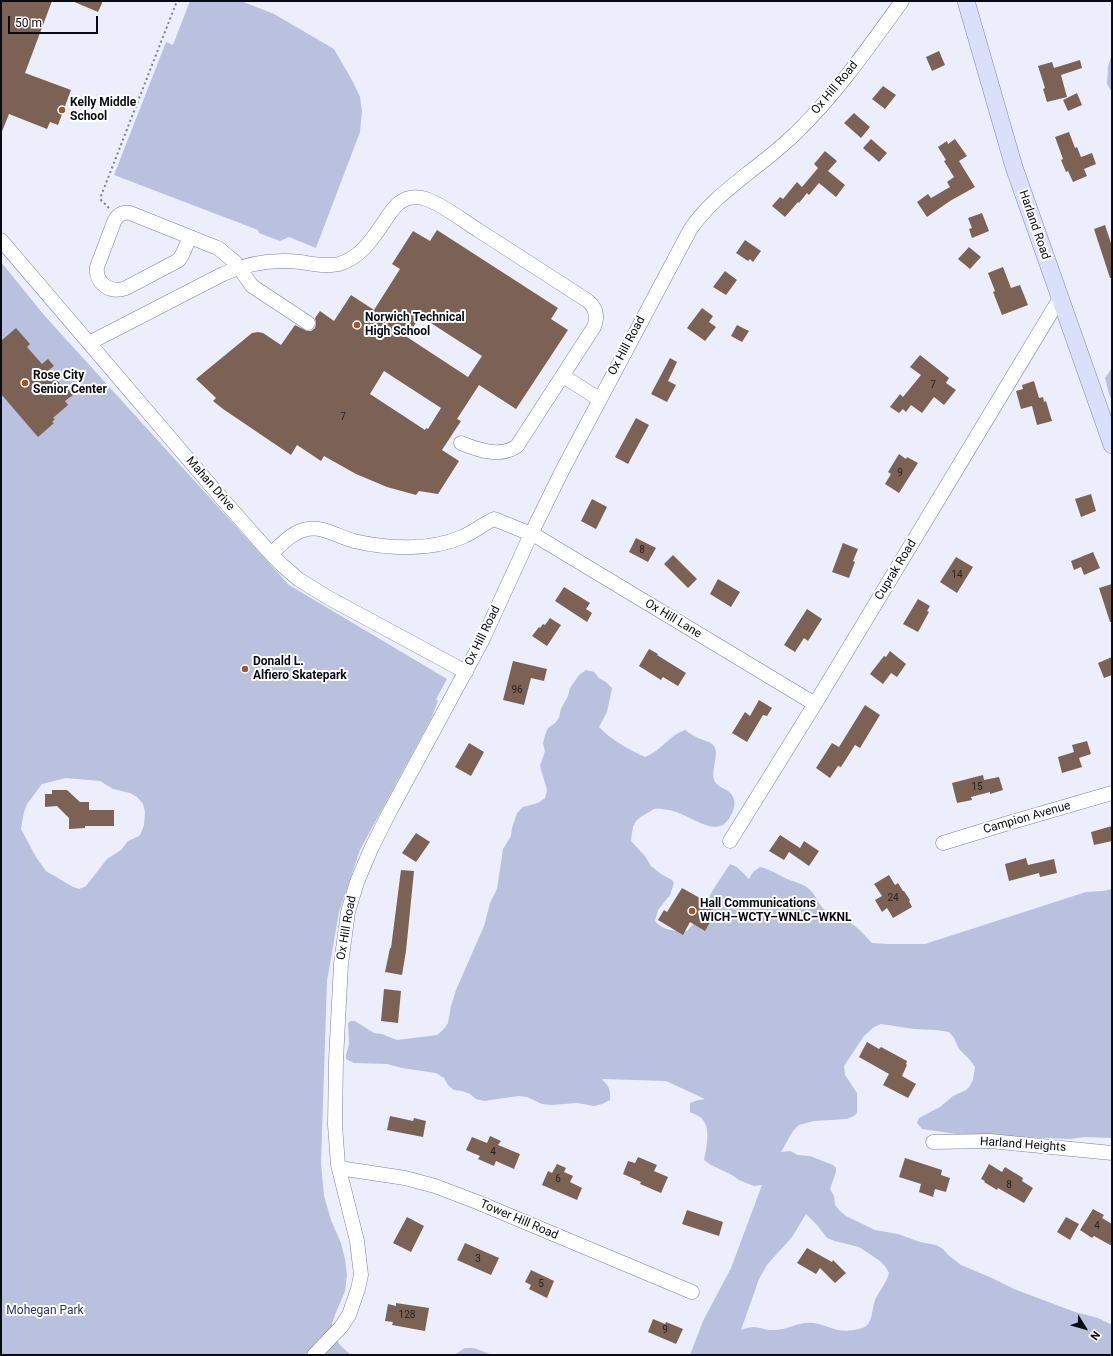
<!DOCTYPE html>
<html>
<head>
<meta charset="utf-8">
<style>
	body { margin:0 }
	#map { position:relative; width:1113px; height:1356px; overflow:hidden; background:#eceffb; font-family:Roboto,sans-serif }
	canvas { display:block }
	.frame { position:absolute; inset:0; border:2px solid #090b14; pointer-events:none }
	.north { position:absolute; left:1065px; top:1308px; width:40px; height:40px; -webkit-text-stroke:3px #fff; paint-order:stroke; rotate:127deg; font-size:11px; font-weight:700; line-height:16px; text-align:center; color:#090b14 }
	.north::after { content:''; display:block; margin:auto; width:14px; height:18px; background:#090b14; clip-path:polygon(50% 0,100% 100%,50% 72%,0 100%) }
	.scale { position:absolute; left:8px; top:16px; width:90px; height:18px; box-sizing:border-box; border:2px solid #090b14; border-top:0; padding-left:5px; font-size:12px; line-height:14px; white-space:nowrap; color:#090b14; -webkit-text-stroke:3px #fff; paint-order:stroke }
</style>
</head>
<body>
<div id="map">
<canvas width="1113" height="1356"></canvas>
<div class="frame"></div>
<div class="north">N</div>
<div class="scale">50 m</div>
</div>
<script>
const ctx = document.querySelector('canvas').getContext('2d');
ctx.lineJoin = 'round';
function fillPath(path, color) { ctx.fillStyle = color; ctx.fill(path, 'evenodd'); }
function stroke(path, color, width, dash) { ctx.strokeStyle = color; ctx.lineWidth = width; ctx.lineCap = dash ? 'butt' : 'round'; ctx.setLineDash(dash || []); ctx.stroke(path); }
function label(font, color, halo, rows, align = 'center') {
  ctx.font = font + ' Roboto,sans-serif'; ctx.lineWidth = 4; ctx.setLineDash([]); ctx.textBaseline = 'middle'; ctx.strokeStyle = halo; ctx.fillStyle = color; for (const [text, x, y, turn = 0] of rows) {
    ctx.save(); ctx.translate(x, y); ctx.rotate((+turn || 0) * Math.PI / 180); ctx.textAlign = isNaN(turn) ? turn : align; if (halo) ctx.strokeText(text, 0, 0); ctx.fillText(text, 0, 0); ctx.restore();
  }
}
fillPath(new Path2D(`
	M190,1h51l33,13 60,35 19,33 7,15 2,14 -2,21 -44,116 -27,-11 -9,4 -21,-8 -1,-3 -144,-55 52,-133 7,3z
	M1112,53v39l-5,-8 1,-17z
	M1,262l43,53 245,270 158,94 -11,20 2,2 -7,18 -71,131 -21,62 -12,69 -6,182 3,33 7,24 10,23 4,16 2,16 -2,16 -10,24 -3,9v7l8,14 11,10h-350zM66,778l34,3 13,8 17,4 7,4 6,7 2,8 -1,13 -3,8 -2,3 -11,5 -7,9 -14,9 -21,27 -7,3 -6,-2 -27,-16 -10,-14 -15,-28 3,-17 3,-8 15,-20z
	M1112,368v33l-3,-7 -4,-16z
	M586,670l8,2 5,6 7,4 6,6 -5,24 -8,15c13,14 30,22 46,30 16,-6 24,-22 40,-27 4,3 9,6 13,8 4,2 10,3 14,6 10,8 -3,27 3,38 5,7 15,7 18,15 3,5 1,13 -2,18 -11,24 -34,5 -50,-1 -6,-3 -19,-6 -27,-5 -2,1 -5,3 -8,5 -14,7 -13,13 -15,27l14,15 6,10 10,8 11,6 2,3 -4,12 -12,15 -3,11c7,9 21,11 32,10l8,-9 11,-9 1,-13 9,-15 14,-21 7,3 12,12 4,-7 7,-5c9,2 15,6 23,10 9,5 22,6 29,15 5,6 7,13 13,18 7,6 16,7 24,12 9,5 16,14 23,21l17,1h36l161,-52 17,-1 9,-2v249l-27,-1 -15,2 -107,-4 -41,-6 -5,-6 2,-5 21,-11 13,-11 13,-6 3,-3 4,-7 2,-13 -5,-7 -11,-11 -5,-11 -5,-6 -13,-2 -22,-1 -33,-5 -7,3 -10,9 -20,30 1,9 12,18v20l-3,3 -7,3 -33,2 -15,4 -6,6 -12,21 9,-1 8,4 12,1 23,9 3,3v4l-6,17 4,7 1,9 5,6 6,5 29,14 23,4 22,8 16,3 7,4 5,6 13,10 31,13 22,11 61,23 23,6 14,7v30h-422l13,-34 28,-53 31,-83 -8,1 -15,-6 -7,-5 -21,-10 -7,-5c2,-10 7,-31 -1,-40 -3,-4 -9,-6 -13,-8v-9l8,-3 7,-1 -39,-18 -64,-2c7,8 9,10 8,21l-8,4 -8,2 -17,-3 -26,2 -9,-1 -15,-7 -8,-1 -35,5 -8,-2 -6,-5 -8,-3 -8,-1 -6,-5 -4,-7 -8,-5 -34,-5 -15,-4 -33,-1 -8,-4v-4l3,-11 -1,-21 3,-2h4l19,12 8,1 15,6 40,-5 6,-5 5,-7 3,-17 5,-16 28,-64 6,-23 7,-14 6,-40 8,-13 1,-8 5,-15 6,-6 15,-4 7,-5 2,-8 -7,-24 5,-15 -2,-8 2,-8 3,-7 7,-5 4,-5 2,-9 7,-13 2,-8 9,-13zM806,1214l11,11 10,13 8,3 24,6 21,14 5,5 4,7c-3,11 -10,18 -14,27 -3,8 -2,17 -7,24 -3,4 -9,5 -14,6 -20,3 -24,-5 -41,-7 -13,-2 -26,7 -39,7 -15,0 -17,-7 -33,0l18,-51 8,-14 25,-28z
	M465,1348h9l16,6 18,1h-54z`), '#b9c1df');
fillPath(new Path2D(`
	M1,1h51l-27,72 46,17 -13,35 -8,-3 -3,7 -38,-15 -8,20z
	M72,1h31l-5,11z
	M939,51l6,14 -13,6 -6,-14z
	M1080,60l2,8 -21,7 6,22 -20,5 -4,-13 2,-1 -7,-22 14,-4 2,6z
	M883,86l13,9 -11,14 -13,-10z
	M1077,93l5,12 -14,6 -5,-11z
	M854,113l16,14 -9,11 -17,-15z
	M1069,132l6,16 2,-1 4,10 11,-4 4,11 -12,5 3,7 -14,6 -5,-11 -2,1 -5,-12 2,-1 -8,-22z
	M871,139l16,14 -8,9 -16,-14z
	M955,139l12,17 -8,5 16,26 -25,14 -23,16 -10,-15 11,-8 3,4 19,-11 -3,-5 7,-5 -10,-16 2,-1 -8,-13 9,-6 1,3z
	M825,151l12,10 -9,10 17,14 -9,12 -17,-14 -10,12 -2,-2 -8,10 -1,-1 -13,15 -13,-11 8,-9 3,2 14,-17 5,5 16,-19 -4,-4z
	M982,213l7,18 -17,7 -3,-9 3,-1 -4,-10z
	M1105,225l7,21v32h-2l-16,-49z
	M437,230l121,78 -7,11 17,11 -52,79 -37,-24 -22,34 4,2 -19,29 17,11 -21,33 -19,-3 -3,4 -29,-8 -31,-13 -32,-18 -3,5 -24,-16 -6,10 -68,-46 -10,-8 3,-3 -20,-19 56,-46 6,-1 5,1 18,12 14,-20 12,6h4l4,-3 1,-5 -1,-5 5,-7 14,10 17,-26 23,15 26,-41 -8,-5 21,-33 17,10zM420,316l62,40 -14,21 -61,-40zM384,371l57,37 -13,21 -2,-1 -1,2 -55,-36z
	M745,240l16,11 -8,11 -3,-3 -2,2 -12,-8z
	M969,247l12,10 -11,12 -12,-10z
	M1003,267l8,21 9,-3 8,20 -26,10 -9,-23 2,-1 -7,-18z
	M725,271l12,9 -11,15 -13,-8z
	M702,308l11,8 -4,6 7,5 -11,14 -18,-13z
	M737,325l12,6 -7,11 -11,-6z
	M16,328l14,16 -3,3 15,17 6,-5 6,7 -5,4 14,18 2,-2 8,9 -8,6 3,4 -15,13 2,1 -3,3 2,1 -16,14 -37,-43v-53z
	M920,355l29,23 -3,5 10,7 -12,15 -10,-8 -12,16 -11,-8 -5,7 -3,-3 -4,4 -9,-6 10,-13 3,3 18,-22 -11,-8z
	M670,358l7,4 -9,19 8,4 -9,17 -16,-8z
	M1034,381l5,17 4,-1 1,5 2,-1 6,20 -15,4 -5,-19 -11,3 -5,-18 7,-2 -1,-4z
	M636,418l13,7 -21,39 -13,-7z
	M899,454l7,5 1,-2 11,6 -19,30 -14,-9 6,-10 -3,-2z
	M1091,494l5,17 -15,6 -6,-18z
	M592,499l15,8 -11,22 -15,-8z
	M636,538l20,10 -8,14 -19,-10z
	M843,543l15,6 -5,12 2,1 -6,16 -17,-6z
	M1093,552l7,16 -16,7 -3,-8 -7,3 -3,-9z
	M673,555l24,24 -9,9 -24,-24z
	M956,557l17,10 -16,26 -17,-11z
	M718,579l22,13 -9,15 -21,-13z
	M1112,584v38h-2l-11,-34z
	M564,587l26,16 -4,6 6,4 -5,9 -32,-21z
	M918,599l12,7 -3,5 2,1 -11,20 -15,-8z
	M807,609l15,10 -14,22 -4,-3 -9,14 -11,-7z
	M550,618l11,7 -14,21 -15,-10 7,-9 1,1 3,-4 2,1z
	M649,649l9,5 -1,1 29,18 -8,13 -15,-9 -2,3 -22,-14z
	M890,651l16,13 -9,13 -6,-4 -8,11 -13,-10 14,-18 2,1z
	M1112,657v18l-8,3 -6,-15z
	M513,661l34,8 -3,12 -13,-3 -7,27 -21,-5z
	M759,700l13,8 -5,8 -4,-1 -16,27 -15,-9 13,-21 5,4z
	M865,705l15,10 -20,33 -5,-3 -14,22 -3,-1 -8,12 -14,-10 16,-25 7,4z
	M1087,741l4,13 -12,4 3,9 -20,6 -4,-16 16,-5 -2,-7z
	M469,743l15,9 -13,24 -16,-9z
	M983,775l1,5 15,-3 4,13 -13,4v-2l-19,5 1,3 -15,3 -5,-20z
	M52,790h15l13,12h9v8h25v16h-29v2l-16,1v-11l-12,-12 -12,1v-13h7z
	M1112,826v15l-18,4 -3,-13z
	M416,833l14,9 -14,20 -14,-9z
	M780,835l20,13 4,-7 15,10 -10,15 -20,-14 -5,8 -15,-9z
	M1026,858l2,7 26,-6 3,14 -17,4 -1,-4 -30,8 -4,-17z
	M401,870l13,1 -8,80 -4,24 -17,-3 5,-24h1z
	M889,875l6,10 3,-2 5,8h1l6,9 -1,1 3,6 -19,11 -6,-10 -5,4 -7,-12 7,-4 -8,-12z
	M682,888l32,18 -2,3 4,3 -11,19 -15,-9 -7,13 -25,-15 6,-10 3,2z
	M384,989l17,2 -3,32 -17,-2z
	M867,1042l12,7 2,-2 26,14 -1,3 1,1 -5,11 14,8 -8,14 -25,-13 6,-11 -30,-17z
	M390,1116l23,5 1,-3 12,3 -3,16 -36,-7z
	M490,1136l11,5 -3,4 22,9 -6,15 -18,-8 -2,5 -16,-7 2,-3 -14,-6 6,-13 15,6z
	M638,1157l19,8 -3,6 14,6 -7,16 -21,-9 1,-2 -18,-8 5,-13 7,2z
	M905,1158l37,12 -1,5 9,3 -4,14 -11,-3 -2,8 -14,-5 2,-8 -22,-7z
	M557,1164l9,4 -2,4 9,4 -3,6 12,6 -5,12 -35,-15 6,-14 4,2z
	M989,1164l13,8 3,-5 18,11 -1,3 11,7 -9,15 -26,-15 -1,2 -13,-8 1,-1 -4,-2z
	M1093,1209l11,6 -2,3 10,6v22l-18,-10 -2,2 -12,-8z
	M687,1210l36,12 -4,14 -37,-12z
	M407,1217l17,9 -13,26 -18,-9z
	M1066,1217l13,7 -9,16 -13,-8z
	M465,1243l34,15 -8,17 -34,-15z
	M807,1248l25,14 1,-2 13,13 -11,10 -15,-15 -4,6 -19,-11z
	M531,1270l23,11 -7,17 -18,-9 2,-4 -6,-3z
	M396,1303l33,5 -4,23 -33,-6 1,-3 -8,-1 3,-17 8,2z
	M653,1319l12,5 1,-2 17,7 -7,15 -28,-12z`), '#7b6255');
const minor = new Path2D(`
	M190,237l-7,16 -4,7 -53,28c-16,6 -31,-5 -29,-21l17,-45c3,-7 8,-10 16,-9l85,34 3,1 17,14 17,24 56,37
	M1,240l217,254 53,60 11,11 16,14 29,18 139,75
	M89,343l134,-69c25,-11 50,-15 77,-12 13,2 26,5 39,2 23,-7 34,-26 47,-45 4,-6 8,-12 13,-16 8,-6 18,-7 27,-4 16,5 37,22 52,31 37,24 73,47 110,71 8,7 10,16 6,26l-77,119c-16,12 -39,4 -56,-3
	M563,376l36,23
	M271,554c11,-10 22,-23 37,-25 15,-3 31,8 46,12 34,8 76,10 108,-4 12,-5 21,-13 32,-18l42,17 279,168
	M730,841l85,-137 245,-406
	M943,843l62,-19 107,-31
	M933,1142l57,-1 122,12
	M339,1168l66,10 30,8 42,16 215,90
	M314,1355l27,-28 8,-12 9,-26 3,-14 -4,-34 -19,-76 -3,-40 1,-65 5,-96 7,-52 9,-30 14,-33 18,-36 93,-172 49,-107 31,-63 128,-241c15,-23 37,-40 58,-57 16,-12 32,-25 47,-39 41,-40 74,-87 107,-133`);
const major = new Path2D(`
	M966,1l48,166 98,278`);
stroke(minor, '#7b819a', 15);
stroke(major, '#8188a6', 18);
stroke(new Path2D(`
	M109,208l-8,-8v-4l76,-195`), '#7d7f8a', 2, [2, 3]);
stroke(minor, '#fff', 14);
stroke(major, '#dae0f9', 17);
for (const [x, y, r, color] of [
	[62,110,4,"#9d572d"],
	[357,325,4,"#9d572d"],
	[25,383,4,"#9d572d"],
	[245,669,4,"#9d572d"],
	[692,911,4,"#9d572d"]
]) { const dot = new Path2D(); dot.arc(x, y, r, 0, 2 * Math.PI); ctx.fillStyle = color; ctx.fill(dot); stroke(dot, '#fff', 1.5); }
label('10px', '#262124', null, [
	["7",933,385],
	["7",343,417],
	["9",900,473],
	["8",642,550],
	["14",957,575],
	["96",517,690],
	["15",977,787],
	["24",893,898],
	["4",493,1152],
	["6",558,1179],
	["8",1009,1185],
	["4",1097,1226],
	["3",478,1259],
	["5",541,1284],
	["128",407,1315],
	["9",665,1330]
]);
label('12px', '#090b14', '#fff', [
	["Ox Hill Road",835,88,-50],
	["Harland Road",1034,225,71],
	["Ox Hill Road",627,346,-62],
	["Mahan Drive",210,484,49],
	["Cuprak Road",896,570,-59],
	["Ox Hill Lane",673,619,31],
	["Ox Hill Road",483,636,-64],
	["Campion Avenue",1027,818,-16],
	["Ox Hill Road",347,928,-80],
	["Harland Heights",1023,1145,4],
	["Tower Hill Road",519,1220,23]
]);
label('bold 12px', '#090b14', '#fff', [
	["Kelly Middle",70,103],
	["School",70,117],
	["Norwich Technical",365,318],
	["High School",365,332],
	["Rose City",33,376],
	["Senior Center",33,390],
	["Donald L.",253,662],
	["Alfiero Skatepark",253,676],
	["Hall Communications",700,904],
	["WICH–WCTY–WNLC–WKNL",700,918]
], 'left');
label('12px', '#2c3464', '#fff', [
	["Mohegan Park",45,1311]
]);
</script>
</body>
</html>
